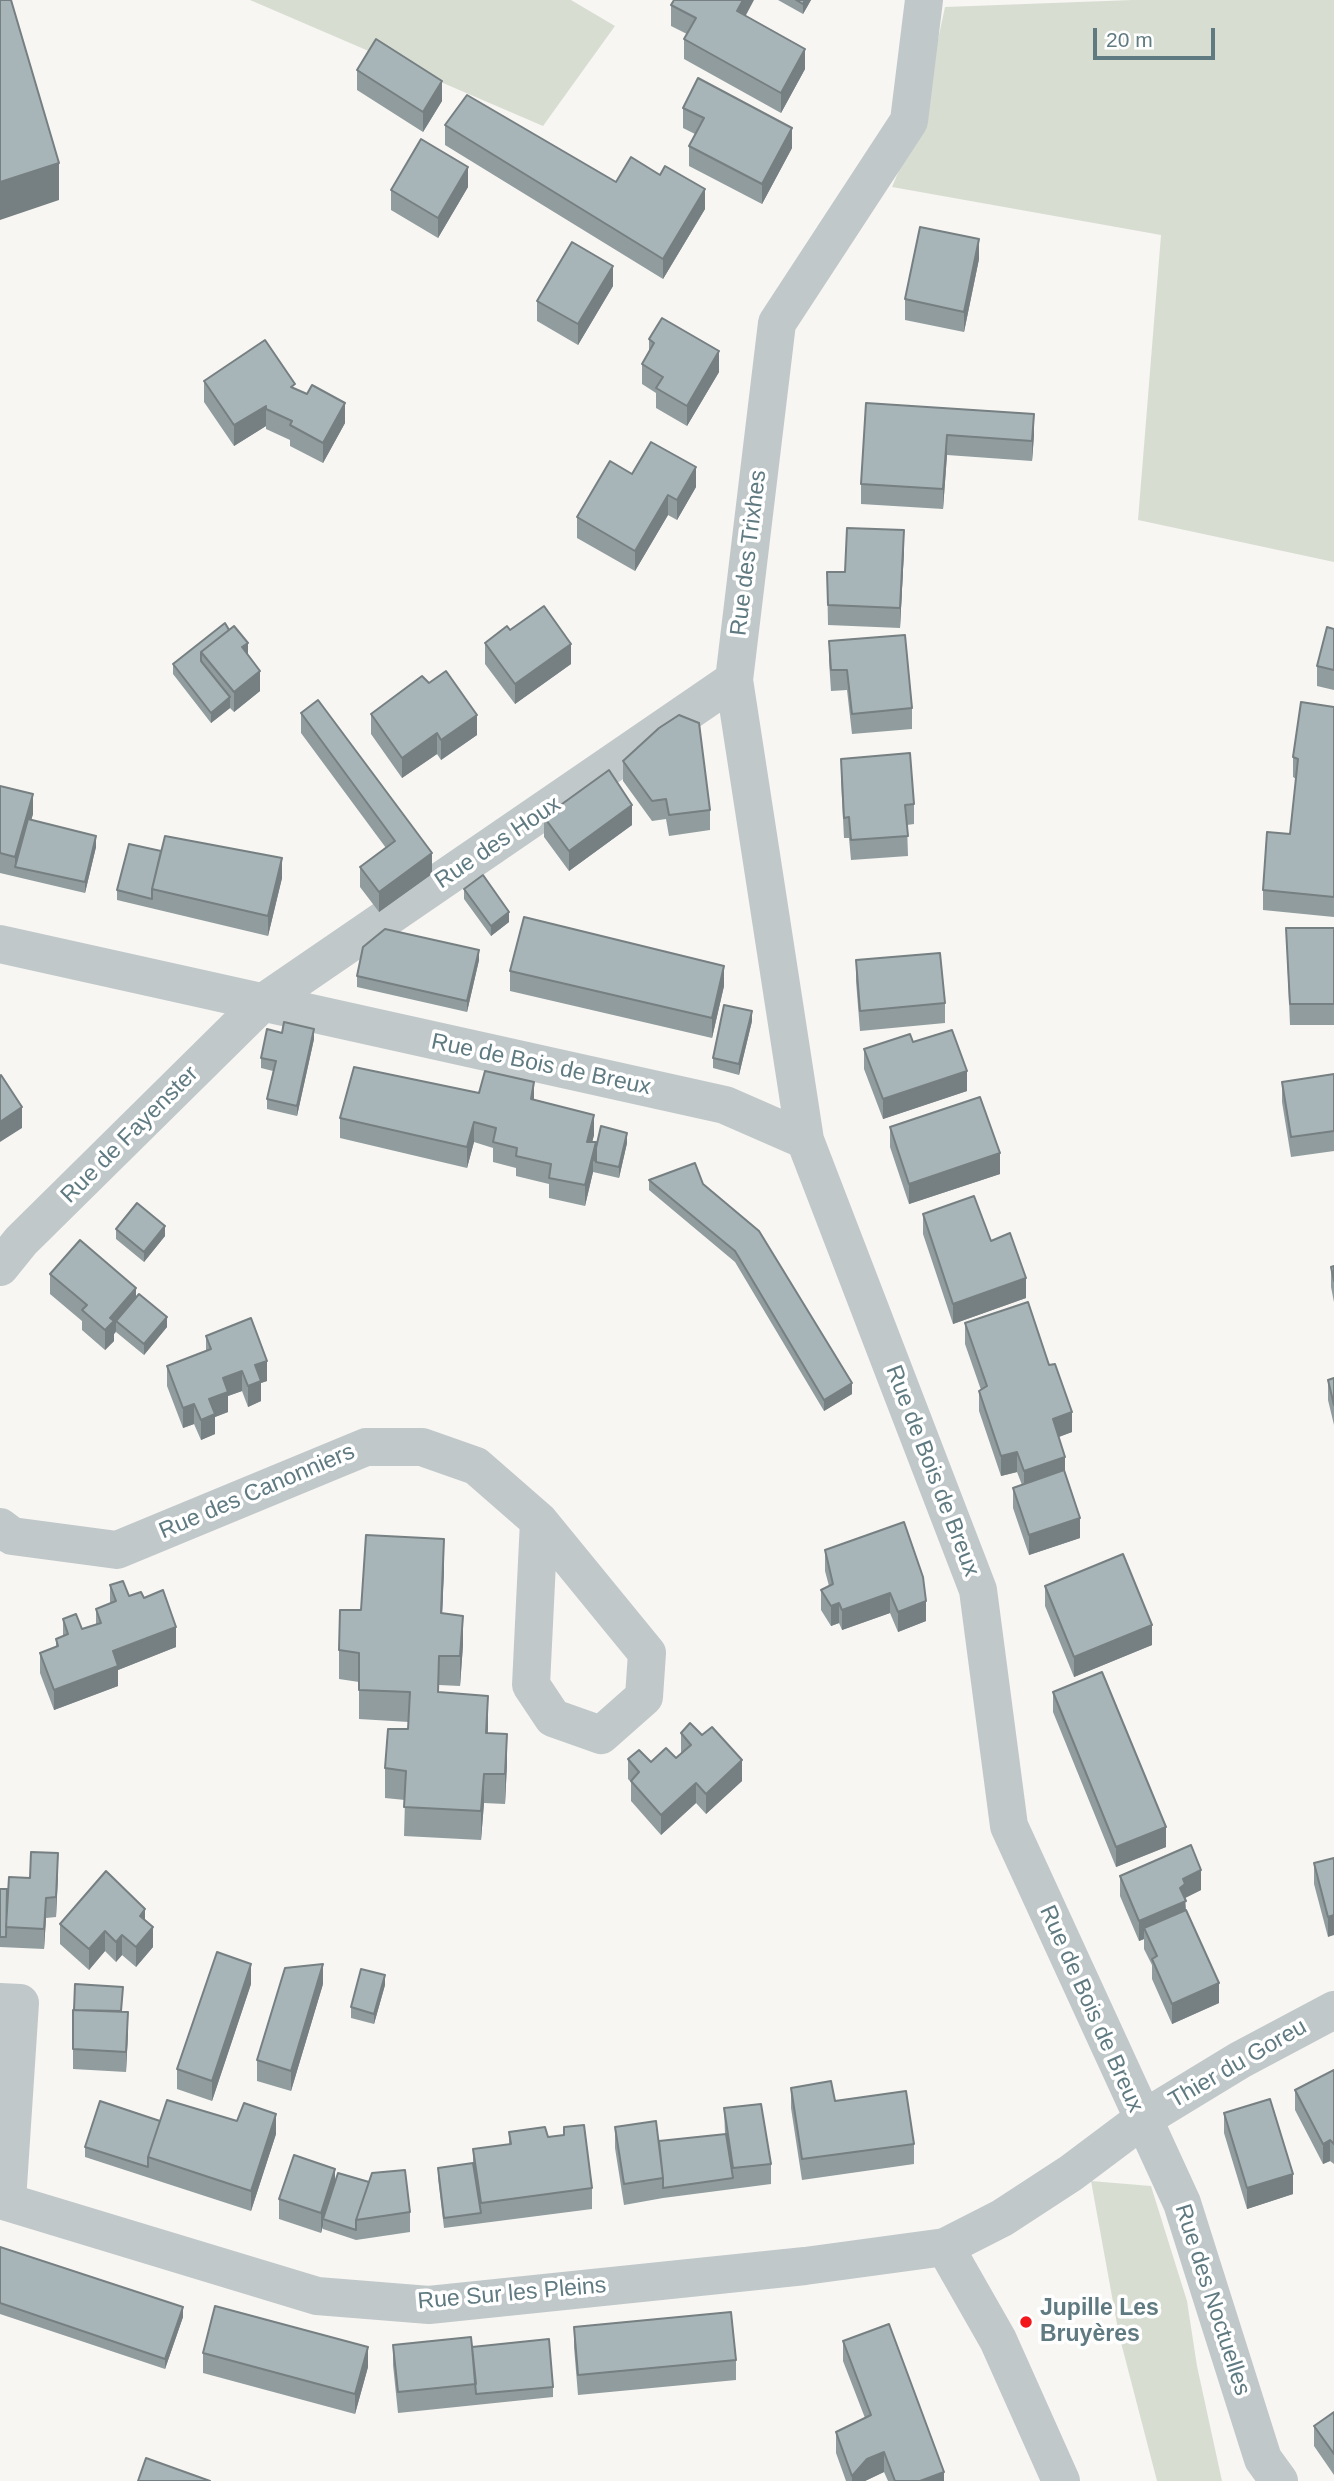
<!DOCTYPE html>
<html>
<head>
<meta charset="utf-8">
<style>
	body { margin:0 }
	#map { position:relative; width:1334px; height:2481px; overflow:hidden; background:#f7f6f3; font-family:Helvetica,sans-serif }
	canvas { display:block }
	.scale { position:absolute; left:1093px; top:28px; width:122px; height:32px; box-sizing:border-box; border:4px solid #5f7a81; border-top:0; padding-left:9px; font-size:21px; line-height:24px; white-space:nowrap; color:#5f7a81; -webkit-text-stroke:5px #fff; paint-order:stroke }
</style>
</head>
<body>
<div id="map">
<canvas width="1334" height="2481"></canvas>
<div class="scale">20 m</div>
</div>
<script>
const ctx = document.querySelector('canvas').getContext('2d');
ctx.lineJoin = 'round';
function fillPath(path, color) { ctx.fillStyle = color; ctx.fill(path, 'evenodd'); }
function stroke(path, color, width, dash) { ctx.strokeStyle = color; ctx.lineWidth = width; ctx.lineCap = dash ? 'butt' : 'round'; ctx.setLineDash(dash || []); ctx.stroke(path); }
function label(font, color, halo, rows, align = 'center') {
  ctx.font = font + ' Helvetica,sans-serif'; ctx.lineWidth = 7; ctx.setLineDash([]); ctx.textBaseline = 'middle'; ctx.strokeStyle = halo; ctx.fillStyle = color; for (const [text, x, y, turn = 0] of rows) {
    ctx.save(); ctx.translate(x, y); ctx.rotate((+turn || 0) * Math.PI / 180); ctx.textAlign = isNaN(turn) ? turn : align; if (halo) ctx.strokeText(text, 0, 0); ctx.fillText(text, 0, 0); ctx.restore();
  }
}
fillPath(new Path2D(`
	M250,0h321l44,26 -72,100z
	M1132,0h202v562l-196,-42 23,-285 -269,-48 29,-69 24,-111z
	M1091,2181l60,5 36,115 10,65 25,115h-65l-38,-146z`), '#d8ddd2');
stroke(new Path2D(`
	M924,0l-15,121 -132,202 -43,357 71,460 173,450 31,236 173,377 81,256 16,22
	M0,944l725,161 80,35
	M0,1267l21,-26 240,-237 473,-324
	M0,1527l12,9 105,14 249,-103h56l54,19 63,55 108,132 -3,44 -43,38 -48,-17 -22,-33 8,-164
	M0,2002l20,1 -13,198
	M0,2200l317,96 112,9 376,-39 140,-19 57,-29 69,-45 72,-54 97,-59 94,-50
	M945,2247l53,93 63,141`), '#c1c8ca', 38);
fillPath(new Path2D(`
	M778,0h33l-8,14z
	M671,5l74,11 60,53 -24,44 -97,-54v-20l3,-5 -16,-8z
	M357,70l85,31 -19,31 -66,-42z
	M683,108l109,40 -30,56 -73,-38v-20l6,-12 -12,-6z
	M445,125l171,57 44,-7 45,34 -42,70 -218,-134z
	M468,187l-30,51 -47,-28v-20z
	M979,259l-15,73 -59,-12v-21z
	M613,286l-35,59 -41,-24v-20z
	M649,339l70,33 -32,54 -31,-18v-15l-14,-9v-20l7,-13z
	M204,381l91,8 50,34 -22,40 -33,-17v-6l-24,-11v-3l-32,20 -30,-44z
	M866,403l168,32 -2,26 -85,-6 -4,54 -82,-5v-20z
	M632,474l64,13 -19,33 -9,-5 -33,56 -58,-33v-21z
	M904,550l-4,78 -72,-3 -1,-53h18z
	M225,623l23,32 12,36 -26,21 -4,-4 -19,15 -38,-49v-10z
	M1334,629v61l-17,-4v-20z
	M829,641l83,67v21l-60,5 -5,-44 -16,1 -2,-30z
	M485,643l86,21 -56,40 -30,-40z
	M1334,707v210l-71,-7v-20l27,-56 6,-55 -3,-2v-20z
	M301,713l131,161 -53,38 -19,-25v-20l26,-19 -85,-115z
	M371,714l106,21 -36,25 -4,-6 -35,24 -31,-44z
	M841,759l73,45v20l-7,1 1,31 -57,4 -2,-22h-5l-3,-59z
	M623,761l87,49v20l-41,6 -3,-17 -14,2 -29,-40z
	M0,786l33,28 -2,6 65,27 -11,46 -85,-20z
	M544,817l88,8 -63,46 -25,-34z
	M282,878l-14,58 -151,-36v-10z
	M464,889l45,33 -18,14 -27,-37z
	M1286,928h48v97h-44z
	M479,960l-12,52 -110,-25v-11z
	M856,960l89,43v20l-85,8 -4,-50z
	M510,971l214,15 -12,52 -202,-47z
	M752,1021l-13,54 -26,-7v-10z
	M282,1033l32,6 -17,77 -30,-7v-10l6,-28 -12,-3v-10z
	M913,1042l54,49 -84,28 -19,-50v-20z
	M1334,1074v77l-43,6 -9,-55v-20z
	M534,1100l60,35 -2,7 4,6 31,-5 -8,35 -26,-6 -8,34 -36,-8v-14l-33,-8v-8l-23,-6v-14l-19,-6 -7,26 -127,-30v-20z
	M890,1127l110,47 -91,30 -19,-57z
	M649,1180l54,4 149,210 -28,17 -89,-149 -86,-72z
	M923,1214l68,27 35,57 -73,26 -30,-90z
	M116,1229l49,7 -21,26 -28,-23z
	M1334,1266v36l-3,-15v-20z
	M50,1274l86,24 31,29 -23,28 -28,-23 -2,2v7l-9,9 -23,-20v-9l-32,-27z
	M965,1323l107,109 -13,5 6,37 15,64 -51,17 -16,-47v-20l9,-3 -5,-13 -16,4 -22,-65v-20l2,-1 -16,-46z
	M206,1336l61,45 -6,2v18l-13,6 -6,-16 -14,5v16l-13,5v17l-14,6 -7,-16 -11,4 -16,-42v-20l39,-15z
	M1334,1378v47l-6,-25v-20z
	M904,1522l22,99 -28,11 -8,-19 -48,17 -3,-7 -8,3 -10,-16v-20l8,-4 -4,-15v-21z
	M444,1569l-2,44 21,32 -3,41 -21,-1v7l49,33v8l19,31 -2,40 -21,-1 -3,37 -77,-4 1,-36 -20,-2v-30l23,-39 1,-7 -50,-3v-37l-20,-3v-29l22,-40z
	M110,1585l19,11 15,2 32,49 -58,23v16l-64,24 -14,-37v-20l16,-6v-8l7,-3v-17l19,10 14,-5v-15l14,-6z
	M1045,1586l107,59 -78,32 -29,-71z
	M1053,1692l113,155 -50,20 -63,-155z
	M681,1733l61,48 -36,33 -10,-11 -35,32 -30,-34v-19l-3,-3v-20l23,3 25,-4 5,-4z
	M1334,1858l-6,79 -14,-53v-21z
	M58,1873l-2,44 -10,1 -2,31 -44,-2v-58l7,24 23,-35z
	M1120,1876l81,14 -16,8 1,12 33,93 -47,21 -20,-45v-14l-8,-16v-10l-5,2 -19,-45z
	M145,1920l8,27 -17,20 -14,-12 -6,7 -11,-11 -16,19 -29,-26v-20z
	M251,1984l-39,117 -35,-12v-20z
	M323,1984l-32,107 -34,-10v-21z
	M385,1985l-11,39 -23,-6v-11z
	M73,2010l49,1 6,21 -2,40 -53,-3z
	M1334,2070v94l-4,-3 -7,3 -28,-54v-20z
	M791,2088l44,13 79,43v20l-112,16 -11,-72z
	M724,2108l47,56v20l-108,14 -39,7 -9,-57v-21l44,15 66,-8z
	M1224,2113l69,81 -46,15 -23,-76z
	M160,2121l116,13 -25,77 -166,-54v-10z
	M509,2132l39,5 44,51v21l-148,19 -6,-50v-10l35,-5v-14l36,-4z
	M335,2183l75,29v20l-54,8 -33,-11v-3l-2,7 -42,-14v-20z
	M0,2247l183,70 -18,52 -165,-55z
	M574,2327l162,33v20l-158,15 -4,-48z
	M843,2341l101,140h-56l-4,-9 -19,9h-19l-10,-28v-21l29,-14 -22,-57z
	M393,2345l79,2 81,40v10l-155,16 -5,-48z
	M203,2353l165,14 -13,47 -152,-41z
	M1334,2412v63l-20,-29v-20z`), '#909c9e');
fillPath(new Path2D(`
	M743,0h11l-17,32v-21z
	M805,0h6l-8,14v-10z
	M805,49v20l-24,44v-20z
	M442,81v20l-19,31v-20z
	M792,128v20l-30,56v-20z
	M59,163v37l-59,20v-38z
	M468,167v20l-30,51v-20z
	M705,189v20l-42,70v-20z
	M979,239v20l-15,73v-20z
	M613,266v20l-35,59v-21z
	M719,351v21l-32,54v-20z
	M345,403v20l-22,40v-20z
	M266,406v20l-32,20v-21z
	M1034,414v21l-2,26v-20z
	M947,435v20l-4,54v-20z
	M696,467v20l-19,33v-20z
	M668,495v20l-33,56v-20z
	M904,530v20l-4,78v-20z
	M248,643v20l-6,-16z
	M571,644v20l-56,40v-20z
	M260,671v20l-26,21v-20z
	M230,697v11l-19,15v-10z
	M477,715v20l-36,25v-20z
	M437,733v21l-35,24v-20z
	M33,794v20l-15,53h-3v10v-20z
	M632,805v20l-63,46v-20z
	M96,836v11l-11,46v-11z
	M432,853v21l-53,38v-20z
	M282,858v20l-14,58v-20z
	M509,912v10l-18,14v-10z
	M479,950v10l-12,52v-11z
	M724,966v20l-12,52v-20z
	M752,1011v10l-13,54v-11z
	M314,1029v10l-17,77v-10z
	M967,1071v20l-84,28v-20z
	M534,1082v21l-3,-4z
	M22,1107v21l-22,14v-20z
	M594,1115v20l-7,27v-20z
	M474,1122v20l-7,26v-21z
	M627,1133v10l-8,35v-11z
	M596,1142v20l-3,-1v11l-8,34v-21z
	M1000,1153v21l-91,30v-20z
	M165,1226v10l-21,26v-10z
	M1026,1278v20l-73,26v-20z
	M136,1288v20l-20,13v10l-2,3v7l-9,9v-20l5,-12z
	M167,1317v10l-23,28v-11z
	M267,1361v20l-6,2v18l-13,6v-21l7,-21z
	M242,1371v20l-14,5v16l-13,5v17l-14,6v-20l8,-21 14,-21z
	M852,1383v11l-28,17v-11z
	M194,1404v20l-11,4v-20z
	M1072,1412v20l-19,7v-20z
	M1017,1452v20l-16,4v-20z
	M1065,1457v20l-41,14v-20z
	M1080,1518v20l-51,17v-20z
	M444,1539v30l-3,73v-29z
	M890,1593v20l-48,17v-20z
	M926,1601v20l-28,11v-20z
	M839,1603v20l-8,3v-20z
	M463,1616v29l-3,41v-30z
	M1152,1625v20l-78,32v-20z
	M176,1627v20l-58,23v16l-64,24v-20l59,-39z
	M488,1696v29l-2,37v-29z
	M507,1734v30l-2,40v-30z
	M742,1760v21l-36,33v-20z
	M484,1774v29l-3,37v-29z
	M696,1783v20l-35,32v-20z
	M1166,1827v20l-50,20v-20z
	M58,1853v20l-2,44v-20z
	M1201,1870v20l-16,8 1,23 -42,7v11l-5,2v-20l41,-33 3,-9z
	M46,1898v20l-2,31v-20z
	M145,1909v21l-5,-14z
	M1334,1915v20l-6,2v-20z
	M153,1927v20l-17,20v-20z
	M105,1931v20l-16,19v-21z
	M122,1935v20l-6,7v-20z
	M251,1964v20l-39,117v-20z
	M323,1964v20l-32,107v-20z
	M385,1975v10l-11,39v-10z
	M1219,1983v20l-47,21v-20z
	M128,2012v20l-2,40v-20z
	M276,2114v20l-25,77v-20z
	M1330,2140v21l-7,3v-20z
	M335,2169v20l-12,30v7l-2,7v-20z
	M1293,2174v20l-46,15v-21z
	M183,2307v10l-18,52v-10z
	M368,2347v20l-13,47v-20z
	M884,2452v20l-19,9h-13v-5l15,-17z
	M944,2472v9h-24z`), '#767f81');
const building = new Path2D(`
	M0,0h11l48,163 -59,19z
	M674,0h69l-6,11 68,38 -24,44 -97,-54 12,-21 -25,-13z
	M796,0h9l-2,4z
	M376,39l66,42 -19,31 -66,-42z
	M698,78l94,50 -30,56 -73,-38 15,-28 -21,-10z
	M467,95l149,87 15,-25 29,18 5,-9 40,23 -42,70 -218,-134z
	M421,139l47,28 -30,51 -47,-28z
	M920,227l59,12 -15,73 -59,-13z
	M572,242l41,24 -35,58 -41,-23z
	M662,318l57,33 -32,55 -31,-18 7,-11 -21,-13 12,-21 -5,-4z
	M265,340l30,44 -4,3 16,7 5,-9 33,18 -22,40 -33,-18 2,-4 -26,-12v-3l-32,19 -30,-44z
	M866,403l168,11 -2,27 -85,-6 -4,54 -82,-5z
	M651,442l45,25 -19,33 -9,-5 -33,56 -58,-34 33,-56 22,13z
	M847,528l57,2 -4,78 -72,-3 -1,-33h18z
	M544,606l27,38 -56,40 -30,-41 22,-17 3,4z
	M225,623l4,7 -28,22v9l29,36 -19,16 -38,-49z
	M234,626l14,17 -6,4 18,24 -26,21 -33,-40z
	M1327,627l7,2v41l-17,-4z
	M905,635l7,73 -60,6 -5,-44h-16l-2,-29z
	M446,671l31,44 -36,25 -4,-7 -35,25 -31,-44 51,-38 7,7z
	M318,700l114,153 -53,39 -19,-25 35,-26 -94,-128z
	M1301,702l33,5v190l-71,-7 4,-58 23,2 8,-75 -5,-2z
	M679,715l20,8 11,87 -41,5 -3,-16 -14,2 -29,-40 36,-33z
	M910,753l4,51 -9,1 3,31 -57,4 -2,-23 -5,1 -3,-59z
	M609,770l23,35 -63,46 -25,-34z
	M0,786l33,8 -18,63 -15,-4z
	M28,819l68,17 -11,46 -70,-15z
	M165,836l117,22 -14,58 -116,-27z
	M129,844l32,7 -9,38v10l-35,-9z
	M483,875l26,37 -18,14 -27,-37z
	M524,917l200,49 -12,52 -202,-47z
	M1286,928h48v76h-44z
	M385,929l94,21 -12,51 -110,-25 6,-29z
	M940,953l5,50 -85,8 -4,-51z
	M724,1005l28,6 -13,53 -26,-6z
	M284,1022l30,7 -17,77 -30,-7 9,-38 -15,-3 6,-29 15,4z
	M952,1030l15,41 -84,28 -19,-50 46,-15 3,8z
	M354,1067l125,26 6,-22 49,11 -3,17 63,16 -7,27h9l-11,43 -36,-7 2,-14 -35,-8 1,-8 -24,-6 3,-14 -22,-6 -7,25 -127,-29z
	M1334,1074v57l-43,6 -9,-55z
	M1,1075l21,32 -22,15v-46z
	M980,1097l20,56 -91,31 -19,-57z
	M601,1126l26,7 -8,34 -23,-5v-14z
	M695,1163l8,21 56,47 93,152 -28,17 -89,-149 -86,-71z
	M974,1196l17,45 19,-8 16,45 -73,26 -30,-90z
	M137,1203l28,23 -21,26 -28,-23z
	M80,1240l56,48 -26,30 4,3 -9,9 -23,-20 5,-5 -37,-31z
	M1334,1266v15l-3,-14z
	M139,1294l28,23 -23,27 -28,-23z
	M1028,1302l21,63 6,-1 17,48 -19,7 12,38 -41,14 -7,-19 -16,4 -22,-65 8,-5 -22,-63z
	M251,1318l16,43 -12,4 6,16 -13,5 -6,-15 -19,7 5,14 -19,7 6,15 -14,6 -7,-16 -11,4 -16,-42 44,-17 -5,-13z
	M1334,1378v27l-6,-25z
	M1064,1470l16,48 -51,17 -16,-47z
	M904,1522l19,55 3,24 -28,11 -8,-19 -48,17 -3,-7 -8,3 -10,-16 12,-6 -8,-34z
	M366,1535l78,4 -3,74 22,3 -3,40h-21l-1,36 50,4 -2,37 21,1 -2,40h-21l-3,37 -77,-4 2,-36 -21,-3 3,-39h20l2,-37 -51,-2v-37l-20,-3 1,-40h21z
	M1123,1554l29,71 -78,32 -29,-71z
	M123,1581l6,15 12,-4 3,6 19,-8 13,37 -63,24 5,15 -64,24 -14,-37 18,-7 -2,-7 12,-5 -5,-15 13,-5 6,15 19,-6 -5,-14 20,-8 -6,-16z
	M1102,1672l64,155 -50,20 -63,-155z
	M690,1723l12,12 10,-8 30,33 -36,34 -10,-11 -35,32 -30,-34 8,-9 -11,-13 11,-9 12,12 15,-14 10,10 15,-13 -10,-12z
	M1191,1845l10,25 -18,9 2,5 -5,4 6,13 -47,20 -19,-45z
	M31,1852l27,1 -2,44 -10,1 -2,31 -38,-2 3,-50 21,1z
	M1334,1858v57l-6,2 -14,-54z
	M106,1871l39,38 -5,7 13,11 -17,20 -14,-12 -6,7 -11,-11 -16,18 -29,-25z
	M0,1889h7l-1,48h-6z
	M1186,1910l33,73 -47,21 -20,-45 5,-3 -13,-28z
	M217,1952l34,12 -39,117 -35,-12z
	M323,1964l-32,107 -34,-11 28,-92z
	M361,1969l24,6 -11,39 -23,-7z
	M75,1984l48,3 -2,24 -47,-1z
	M73,2010l55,2 -2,40 -53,-3z
	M1334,2070v74l-4,-4 -7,4 -28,-54z
	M831,2081l4,20 71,-10 8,53 -112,15 -11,-71z
	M1270,2099l23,75 -46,14 -23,-75z
	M167,2100l70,21 7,-18 32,11 -25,77 -103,-34z
	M100,2101l60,20 -12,36v10l-63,-20z
	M761,2104l10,60 -38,4 -9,-60z
	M656,2121l7,57 -39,6 -9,-57z
	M584,2125l8,63 -111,15 -8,-54 38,-5 -2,-12 36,-5 3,10 16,-2v-8z
	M726,2134l7,44 -70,10v-10l-4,-37z
	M294,2155l41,14 -14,44 -42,-14z
	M473,2163l8,50 -37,5 -6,-50z
	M405,2170l5,42 -54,8 16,-47z
	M338,2173l31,9 -13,38v10l-33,-11z
	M0,2247l183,60 -18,52 -165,-56z
	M215,2306l153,41 -13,47 -152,-41z
	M731,2312l5,48 -158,15 -4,-48z
	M889,2324l55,148 -24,9h-25l-11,-29 -17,7 -15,17 -16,-44 35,-17 -28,-74z
	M471,2337l5,47 -78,8 -5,-47z
	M549,2339l4,48 -77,7 -4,-47z
	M1334,2412v42l-20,-28z
	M146,2458l64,23h-72z`);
fillPath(building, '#a8b5b8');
stroke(building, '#767f81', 2);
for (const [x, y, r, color] of [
	[1026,2322,7,"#f2181c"]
]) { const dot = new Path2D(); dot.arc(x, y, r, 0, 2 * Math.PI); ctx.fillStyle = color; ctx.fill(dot); stroke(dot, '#fff', 2.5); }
label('23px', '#5f7a81', '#fff', [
	["Rue des Trixhes",749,553,-83],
	["Rue des Houx",498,843,-34],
	["Rue de Bois de Breux",541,1065,12],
	["Rue de Fayenster",130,1135,-45],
	["Rue de Bois de Breux",932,1471,69],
	["Rue des Canonniers",257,1492,-23],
	["Rue de Bois de Breux",1091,2009,66],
	["Thier du Goreu",1238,2064,-30],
	["Rue Sur les Pleins",512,2294,-5],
	["Rue des Noctuelles",1212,2300,72]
]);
label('bold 23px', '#5f7a81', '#fff', [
	["Jupille Les",1040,2309],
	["Bruyères",1040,2335]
], 'left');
</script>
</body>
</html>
